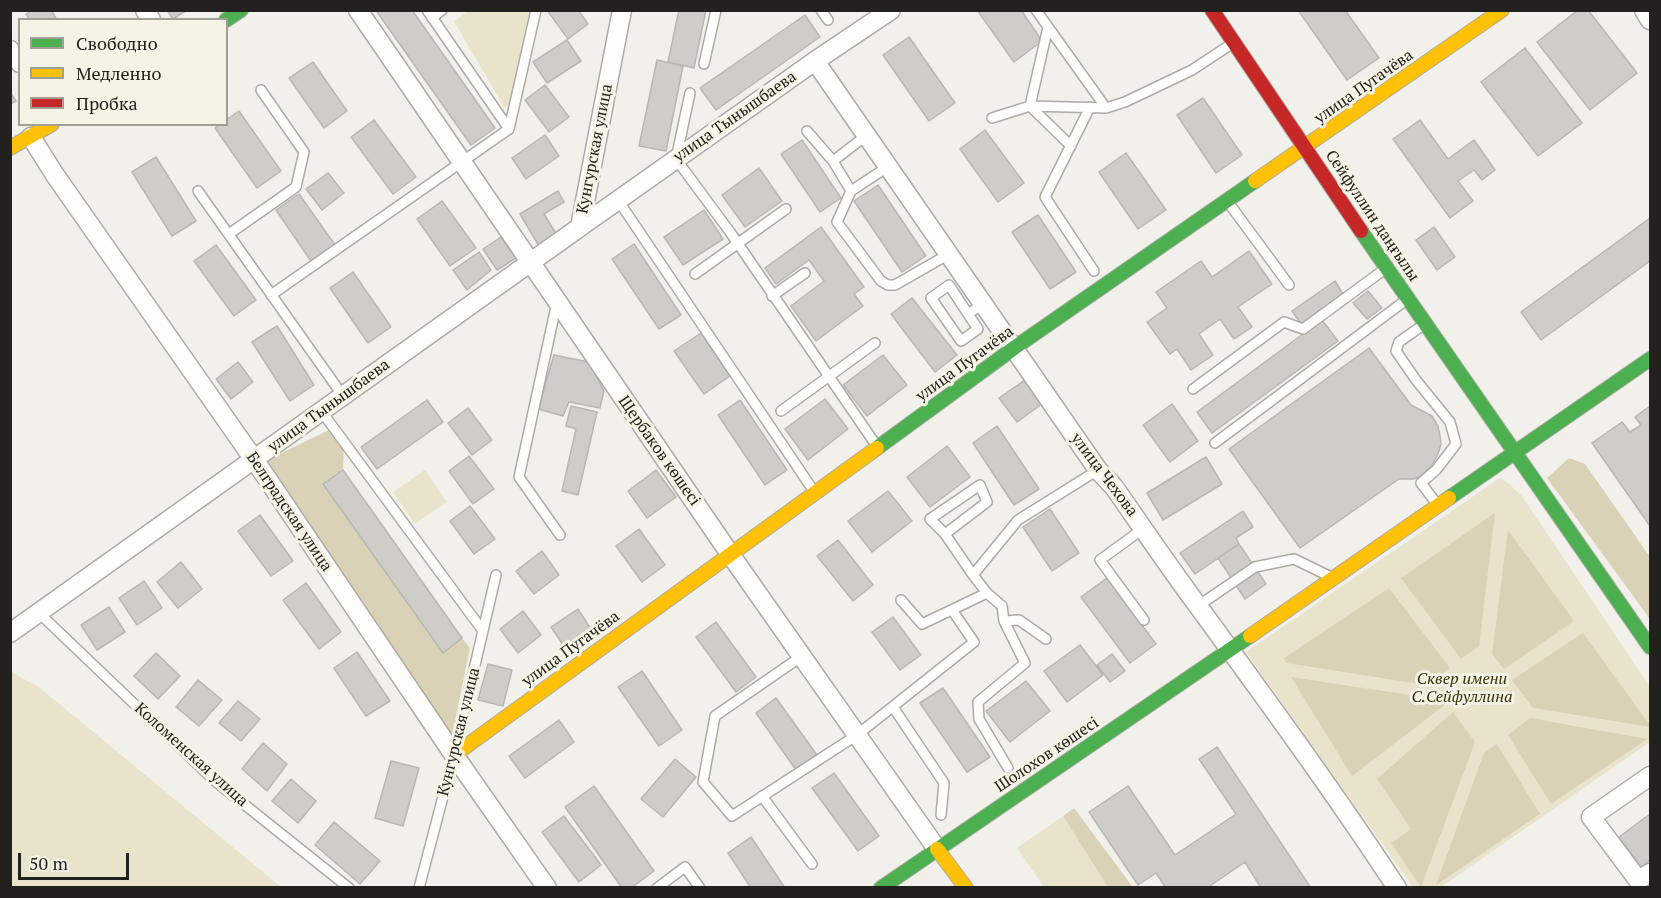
<!DOCTYPE html>
<html>
<head>
<meta charset="utf-8">
<style>
	body { margin:0 }
	#map { position:relative; width:1661px; height:898px; overflow:hidden; background:#f2f0ea; font-family:"PT Serif",serif }
	canvas { display:block }
	.frame { position:absolute; inset:0; border:12px solid #23211d; pointer-events:none }
	.legend { position:absolute; left:18px; top:18px; width:210px; height:108px; box-sizing:border-box; background:#f5f2e6; border:2px solid #a19e96; margin:0; padding:8px 10px; list-style:none; font-size:18px; color:#23211d }
	.legend li { display:flex; align-items:center; gap:12px; height:30px }
	.legend b { width:30px; border:2px solid #a19e96 }
	.scale { position:absolute; left:18px; top:853px; width:111px; height:27px; box-sizing:border-box; border:3px solid #23211d; border-top:0; padding-left:8px; font-size:18px; line-height:21px; white-space:nowrap; color:#23211d; -webkit-text-stroke:4px #f5f2e6; paint-order:stroke }
</style>
</head>
<body>
<div id="map">
<canvas width="1661" height="898"></canvas>
<div class="frame"></div>
<ul class="legend">
<li><b style="height:8px;background:#4caf50"></b>Свободно</li>
<li><b style="height:8px;background:#ffc107"></b>Медленно</li>
<li><b style="height:8px;background:#c62828"></b>Пробка</li>
</ul>
<div class="scale">50 m</div>
</div>
<script>
const ctx = document.querySelector('canvas').getContext('2d');
ctx.lineJoin = 'round';
function fillPath(path, color) { ctx.fillStyle = color; ctx.fill(path, 'evenodd'); }
function stroke(path, color, width, dash) { ctx.strokeStyle = color; ctx.lineWidth = width; ctx.lineCap = dash ? 'butt' : 'round'; ctx.setLineDash(dash || []); ctx.stroke(path); }
function label(font, color, halo, rows, align = 'center') {
  ctx.font = font + ' "PT Serif",serif'; ctx.lineWidth = 6; ctx.setLineDash([]); ctx.textBaseline = 'middle'; ctx.strokeStyle = halo; ctx.fillStyle = color; for (const [text, x, y, turn = 0] of rows) {
    ctx.save(); ctx.translate(x, y); ctx.rotate((+turn || 0) * Math.PI / 180); ctx.textAlign = isNaN(turn) ? turn : align; if (halo) ctx.strokeText(text, 0, 0); ctx.fillText(text, 0, 0); ctx.restore();
  }
}
fillPath(new Path2D(`
	M469,11h67l-21,91 -11,5 -50,-86z
	M425,470l22,32 -32,22 -22,-32z
	M1500,478l8,5 13,12 129,192v55l-209,145h-28l-167,-235z
	M10,671l30,17 241,199h-270z
	M1063,816l45,71h-64l-27,-39z`), '#eae3cb');
fillPath(new Path2D(`
	M329,430l15,13 -1,27 -20,14 119,168 20,-14 8,10 -19,93 -186,-280z
	M1569,458l16,6 65,93v62l-103,-141z
	M1495,513l-16,133 -18,13 -60,-81z
	M1508,530l66,91 -70,48 -12,-15z
	M1389,588l61,80 -19,14 2,4 -147,-23 -2,-5z
	M1583,633l67,92v2l-117,-19 -21,-28z
	M1291,677l152,23 3,4 -94,72z
	M1453,712l22,30 -54,145 -30,-44 20,-14 -34,-50z
	M1530,718l117,21 -96,65 -43,-69z
	M1497,744l43,70 -104,71 48,-132z
	M1074,808l58,78v1h-24l-45,-71z`), '#d9d2b7');
const building = new Path2D(`
	M32,10h19l6,10h-27l-4,-6z
	M167,10h20l-14,9z
	M379,10h33l83,118 -24,17 -94,-133z
	M547,10h31l10,14 -20,15z
	M679,10h27l-12,58 -26,-6z
	M977,10h44l21,31 -28,21z
	M1298,10h47l34,48 -32,22z
	M1578,10h10l49,63 -47,37 -53,-68z
	M805,15l15,22 -104,73 -16,-22z
	M909,37l46,66 -26,18 -46,-66z
	M567,40l14,21 -34,22 -14,-21z
	M1525,48l57,75 -44,33 -57,-74z
	M657,60l26,6 -17,85 -27,-5z
	M313,62l34,49 -23,17 -35,-50z
	M545,85l24,32 -20,15 -24,-32z
	M10,92l6,9 -6,3z
	M1203,98l39,57 -26,18 -39,-58z
	M239,111l42,60 -24,17 -42,-60 5,-4h6v-4z
	M374,120l42,57 -23,17 -42,-57z
	M1420,120l28,39 26,-19 21,30 -13,10 -8,-10 -16,11 15,20 -23,17 -57,-79z
	M985,130l39,53 -26,19 -38,-53z
	M545,135l14,21 -33,23 -14,-21z
	M802,140l39,58 -21,14 -39,-58z
	M1126,153l40,57 -28,19 -39,-57z
	M156,157l40,64 -24,15 -40,-64z
	M759,168l23,33 -37,26 -23,-32z
	M328,173l16,20 -22,17 -16,-21z
	M878,185l48,71 -24,16 -48,-71z
	M558,191l6,11 -20,12 13,21 -18,11 -19,-32z
	M299,194l36,51 -24,16 -35,-51z
	M442,201l34,47 -26,18 -33,-47z
	M704,210l19,29 -40,26 -19,-28z
	M1038,215l38,57 -26,17 -38,-57z
	M1650,218v43l-109,79 -20,-28z
	M821,227l43,60 -10,7 9,12 -47,35 -25,-35 33,-25 -15,-21 -33,24 -11,-16z
	M1434,227l21,30 -18,13 -21,-30z
	M501,237l15,21 -19,12 -14,-21z
	M634,244l47,71 -22,14 -47,-70z
	M216,245l40,55 -22,16 -40,-55z
	M1249,251l23,33 -34,23 14,20 -18,12 -14,-20 -21,15 14,21 -22,15 -14,-21 -7,5 -23,-32 20,-14 -11,-16 45,-31 11,16z
	M479,252l12,18 -24,20 -14,-20z
	M353,272l38,55 -23,16 -38,-55z
	M1335,281l8,13 -42,30 -9,-13z
	M1368,291l14,17 -15,11 -14,-16z
	M912,298l45,57 -22,17 -44,-58z
	M1322,320l16,21 -126,92 -15,-21z
	M277,326l37,59 -24,16 -38,-59z
	M701,333l29,43 -26,18 -30,-43z
	M1369,348l42,57 21,11 6,10 2,10 1,8 -3,10 -6,11 -11,11 -7,3h-15l-99,69 -71,-99z
	M554,355l35,7 15,29 -4,17 -31,-6 -6,14 -25,-7z
	M883,355l24,30 -40,31 -24,-31z
	M238,362l15,20 -22,17 -15,-20z
	M1025,380l17,24 -25,18 -18,-24z
	M825,399l23,30 -40,31 -23,-31z
	M427,400l16,22 -66,47 -16,-22z
	M740,400l47,70 -22,15 -47,-70z
	M1172,404l26,37 -28,21 -27,-37z
	M571,406l26,6 -19,83 -16,-4 14,-62 -10,-3z
	M1650,406v120l-58,-83 30,-21 8,10 11,-7 -6,-8z
	M468,408l24,32 -20,15 -24,-32z
	M997,426l42,63 -25,16 -41,-62z
	M947,446l23,31 -40,30 -23,-30z
	M469,456l25,33 -21,15 -24,-33z
	M1206,457l16,27 -59,36 -16,-27z
	M343,470l119,168 -19,15 -120,-169z
	M656,470l20,27 -29,21 -19,-27z
	M888,491l24,30 -40,31 -24,-31z
	M470,506l25,33 -21,15 -24,-33z
	M1050,509l29,44 -27,18 -29,-44z
	M1243,511l10,16 -17,11 3,6 -44,30 -15,-21z
	M260,515l33,46 -22,15 -33,-45z
	M639,529l26,36 -23,17 -26,-36z
	M838,540l35,45 -20,16 -36,-45z
	M1239,544l27,40 -21,15 -27,-41z
	M542,551l17,24 -25,19 -18,-23z
	M181,562l21,27 -24,19 -21,-26z
	M1107,578l49,66 -26,19 -49,-66z
	M144,581l18,27 -25,17 -18,-27z
	M306,583l35,49 -22,17 -36,-49z
	M109,607l16,25 -28,18 -16,-25z
	M578,609l16,25 -26,18 -17,-25z
	M523,611l18,24 -23,18 -18,-24z
	M893,617l28,38 -21,15 -28,-38z
	M716,622l40,55 -20,15 -40,-55z
	M1080,645l23,30 -36,27 -23,-31z
	M357,652l33,49 -24,15 -32,-48z
	M156,653l24,23 -22,23 -24,-23z
	M1112,654l13,17 -15,11 -13,-17z
	M488,664l24,6 -9,36 -25,-6z
	M642,671l40,59 -23,16 -41,-59z
	M198,680l24,20 -23,26 -23,-19z
	M1026,681l24,30 -40,31 -24,-31z
	M943,688l47,69 -23,15 -47,-69z
	M776,698l41,57 -21,15 -40,-57z
	M238,701l22,18 -19,22 -22,-18z
	M559,720l15,22 -49,36 -16,-22z
	M263,743l24,21 -20,27 -25,-22z
	M1217,747l94,141h-50l-16,-26 -38,26h-41l-10,-15 -18,12 -49,-73 39,-26 47,69 61,-41 -37,-55z
	M675,759l21,18 -33,40 -22,-18z
	M391,761l28,7 -16,58 -28,-8z
	M834,773l45,63 -21,15 -46,-63z
	M291,779l25,22 -18,22 -26,-22z
	M594,786l60,85 -23,17h-9l-57,-81z
	M1650,814v46l-9,7 -22,-30z
	M564,816l37,49 -22,17 -37,-50z
	M334,822l46,39 -20,23 -45,-39z
	M751,837l34,51h-34l-23,-35z`);
fillPath(building, '#cecdc8');
stroke(building, '#b8b7b2', 1.5);
const lane = new Path2D(`
	M427,10l82,119
	M821,10l7,10
	M1036,10l70,98
	M432,18l10,-8
	M1048,27l-18,79 41,40
	M704,64l12,-54
	M690,93l-14,66 54,73 146,213
	M1090,107l-45,90 49,74
	M992,118l38,-12 76,2 19,-6 67,-32 41,-27
	M807,131l26,30 18,30 -14,31 44,59 7,4h7l54,-31
	M833,161l34,-26
	M198,191l145,205
	M851,191l38,-25
	M618,200l195,290
	M1228,202l61,83
	M229,234l67,-47 8,-35 -43,-62
	M695,274l91,-65
	M271,295l238,-166 27,-119
	M772,296l33,-23
	M557,302l-38,175 41,58
	M968,314l-19,-29 -18,13 30,43 17,-12 -10,-15 15,-10
	M1423,325l-24,17 -3,9 20,29 34,42 6,22 -20,26 -15,13 16,21
	M1193,389l91,-67 19,7 82,-60
	M781,411l94,-68
	M322,412l161,219
	M1215,443l191,-143
	M1144,528l-44,32 44,60
	M945,534l42,-32 -7,-17 -50,34 15,15 28,41 45,-55 80,-50
	M973,575l14,18 15,13 2,15 15,-1 27,19
	M901,600l21,24 65,-31
	M1198,606l57,-39 39,-8 35,17
	M39,613l176,168 134,107
	M1004,621l21,42 -47,39 1,17 29,49
	M802,656l-87,60 -12,66 29,34 125,-81 117,-93 -22,-32
	M893,707l51,76 -3,32
	M762,796l50,68
	M419,888l35,-133 42,-180
	M657,888l28,-21 15,21`);
const street = new Path2D(`
	M145,10l6,10
	M358,10l372,544 207,295
	M1644,10l6,10
	M10,50l10,13
	M815,61l283,409 16,17c28,40 55,80 84,119 68,93 136,186 199,282
	M31,137l24,38 207,296 192,284 93,133
	M580,227l235,-166 76,-51
	M10,633l570,-406 42,-217
	M1650,776l-59,41 47,63 12,-7`);
const fast = new Path2D(`
	M226,20l15,-10
	M1361,231l289,416
	M877,448l137,-100 241,-167
	M1449,498l201,-139
	M881,888l369,-252`);
const slow = new Path2D(`
	M10,148l42,-24
	M1255,181l247,-171
	M1250,636l199,-138
	M454,755l423,-307
	M937,849l29,39`);
const jam = new Path2D(`
	M1212,10l149,221`);
stroke(lane, '#adaba6', 12);
stroke(street, '#adaba6', 21);
stroke(fast, '#adaba6', 16);
stroke(slow, '#adaba6', 16);
stroke(jam, '#adaba6', 16);
stroke(lane, '#fdfdfc', 9);
stroke(street, '#fdfdfc', 18);
stroke(fast, '#4caf50', 14);
stroke(slow, '#ffc107', 14);
stroke(jam, '#c62828', 14);
label('16px', '#23211d', '#f5f2e6', [
	["улица Пугачёва",1364,87,-35],
	["улица Тынышбаева",735,117,-35],
	["Кунгурская улица",595,149,-79],
	["Сейфуллин даңғылы",1372,216,56],
	["улица Пугачёва",965,364,-36],
	["улица Тынышбаева",329,406,-36],
	["Щербаков көшесі",659,451,55],
	["улица Чехова",1104,475,53],
	["Белградская улица",289,512,56],
	["улица Пугачёва",571,649,-36],
	["Кунгурская улица",459,732,-76],
	["Коломенская улица",191,755,42],
	["Шолохов көшесі",1047,755,-34]
]);
label('italic 16px', '#382f0a', '#f5f2e6', [
	["Сквер имени",1462,679],
	["С.Сейфуллина",1462,697]
]);
</script>
</body>
</html>
